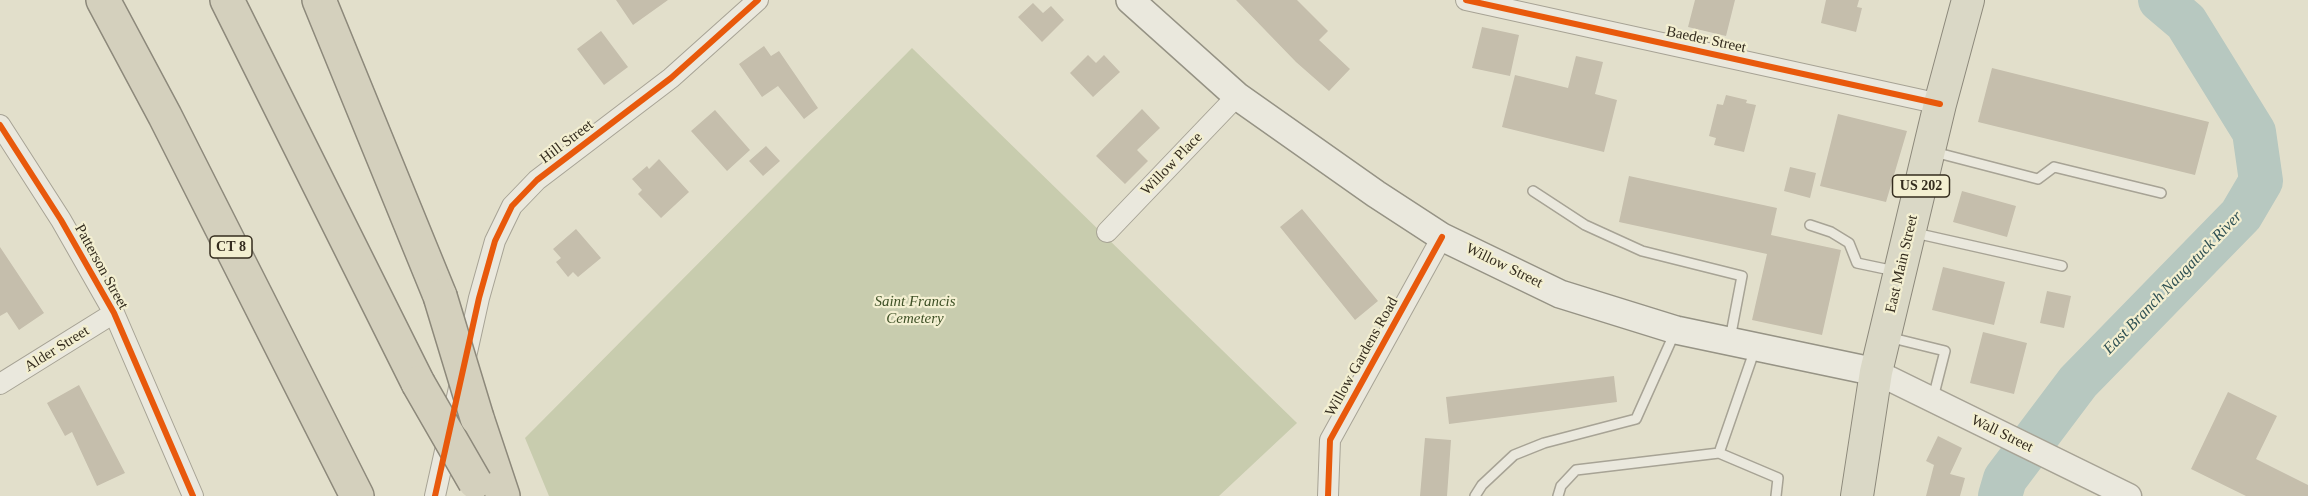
<!DOCTYPE html>
<html>
<head>
<meta charset="utf-8">
<style>
	body { margin:0 }
	canvas { display:block; background:#e2dfcb }
</style>
</head>
<body>
<canvas width="2308" height="496"></canvas>
<script>
const ctx = document.querySelector('canvas').getContext('2d');
ctx.lineJoin = 'round';
function fillPath(path, color) { ctx.fillStyle = color; ctx.fill(path, 'evenodd'); }
function stroke(path, color, width, dash) { ctx.strokeStyle = color; ctx.lineWidth = width; ctx.lineCap = dash ? 'butt' : 'round'; ctx.setLineDash(dash || []); ctx.stroke(path); }
function label(font, color, halo, rows, align = 'center') {
  ctx.font = font + ' "Times New Roman",serif'; ctx.lineWidth = 4.5; ctx.setLineDash([]); ctx.textBaseline = 'middle'; ctx.strokeStyle = halo; ctx.fillStyle = color; for (const [text, x, y, turn = 0] of rows) {
    ctx.save(); ctx.translate(x, y); ctx.rotate((+turn || 0) * Math.PI / 180); ctx.textAlign = isNaN(turn) ? turn : align; if (halo) ctx.strokeText(text, 0, 0); ctx.fillText(text, 0, 0); ctx.restore();
  }
}
fillPath(new Path2D(`
	M912,48l385,375 -78,73h-670l-24,-58z`), '#c8ccae');
stroke(new Path2D(`
	M2000,496l5,-17 73,-97 163,-167 20,-34 -7,-49 -68,-110 -26,-22`), '#b7c8c0', 44);
fillPath(new Path2D(`
	M616,0h52l-35,25z
	M1236,0h61l31,31 -9,9 31,29 -21,22 -33,-29z
	M1695,0h40l-9,36 -38,-9z
	M1826,0h33l-2,7 5,1 -6,24 -35,-9z
	M1033,3l10,10 8,-7 13,14 -22,22 -24,-25z
	M1482,27l37,8 -9,41 -38,-8z
	M601,31l27,36 -24,18 -27,-36z
	M764,46l7,10 8,-5 39,57 -14,11 -26,-33 -16,11 -23,-33z
	M1088,55l8,8 8,-8 16,17 -27,25 -23,-24z
	M1576,56l27,6 -8,32 22,6 -13,52 -102,-25 13,-52 53,13z
	M1992,68l217,54 -14,53 -217,-53z
	M1726,95l21,5 -1,3 10,2 -12,47 -30,-7 2,-7 -7,-2 8,-32 6,1z
	M1142,109l18,19 -23,22 11,11 -23,23 -29,-28z
	M715,110l35,40 -23,21 -36,-40z
	M1838,114l69,17 -21,71 -66,-16z
	M766,146l14,15 -17,15 -14,-15z
	M659,159l30,33 -28,26 -23,-24 4,-4 -10,-11 15,-13 2,3z
	M1790,167l26,6 -6,25 -26,-7z
	M1629,176l148,32 -6,27 70,15 -19,85 -70,-15 15,-66 -148,-32z
	M1962,191l54,15 -9,31 -54,-15z
	M1302,209l76,92 -23,19 -75,-93z
	M576,229l25,29 -23,19 -5,-5 -5,5 -12,-15 5,-4 -8,-9z
	M0,247l44,66 -25,17 -12,-18 -7,4z
	M1943,267l62,15 -11,43 -62,-15z
	M2047,291l24,5 -7,32 -24,-5z
	M1983,332l44,11 -13,51 -44,-11z
	M1614,376l3,26 -168,22 -3,-27z
	M79,385l46,88 -28,13 -25,-54 -7,4 -18,-33z
	M2228,392l49,24 -21,43 52,26v11h-62l-55,-27z
	M1938,436l24,12 -12,26 15,4 -5,18h-34l8,-31 -8,-4z
	M1425,438l26,2 -4,56h-27z`), '#c5beac');
const service = new Path2D(`
	M1934,152l104,27 16,-12 107,26
	M1533,191l52,34 57,26 100,25 -12,63
	M1810,225l21,7 18,11 8,20 38,8
	M1915,233l147,33
	M1888,337l57,14 -12,47
	M1755,349l-36,104 59,25 -2,18
	M1475,496l7,-11 32,-30 30,-12 92,-24 39,-87
	M1558,496l3,-10 15,-16 143,-17`);
const minor = new Path2D(`
	M1466,0l474,104
	M0,125l61,95 53,93 79,183
	M1107,232l130,-136
	M0,384l114,-71
	M435,496l44,-198 16,-57 17,-35 25,-26 134,-102 87,-78
	M1328,496l2,-56 112,-203`);
const tertiary = new Path2D(`
	M1876,372l253,124`);
const secondary = new Path2D(`
	M1130,0l107,96 139,98 66,43 118,57 116,36 200,42`);
const trunk = new Path2D(`
	M1857,496l19,-124 64,-268 28,-104`);
const motorway = new Path2D(`
	M103,0l62,116 192,380
	M227,0l191,383
	M319,0l121,296
	M477,418l26,78`);
stroke(service, '#a7a395', 12);
stroke(minor, '#a7a395', 22);
stroke(tertiary, '#a7a395', 27);
stroke(secondary, '#969385', 30);
stroke(trunk, '#8d897b', 34);
stroke(motorway, '#8d897b', 36);
stroke(service, '#eae8dd', 9);
stroke(minor, '#eae8dd', 20);
stroke(tertiary, '#eae8dd', 24);
stroke(secondary, '#eae8dd', 27);
stroke(trunk, '#dad8c6', 32);
stroke(motorway, '#d4d0bd', 33);
const motorwayBridge = new Path2D(`
	M440,296l37,122
	M418,383l57,99`);
stroke(motorwayBridge, '#8d897b', 36, []);
stroke(motorwayBridge, '#d4d0bd', 33);
stroke(new Path2D(`
	M1466,0l474,104
	M0,125l61,95 53,93 79,183
	M435,496l44,-198 16,-57 17,-35 25,-26 134,-102 87,-78
	M1328,496l2,-56 112,-203`), '#e8590c', 6);
for (const [x, y, w] of [
	[1921,186,57],
	[231,247,42]
]) { const box = new Path2D(); box.roundRect(x - w / 2, y - 11, w, 22, 4.5); ctx.fillStyle = '#f3efd1'; ctx.fill(box); stroke(box, '#342c1e', 1.5); }
label('bold 14px', '#342c1e', null, [
	["US 202",1921,186],
	["CT 8",231,247]
]);
label('15px', '#342c1e', '#f3efd1', [
	["Baeder Street",1706,40,12],
	["Hill Street",567,142,-37],
	["Willow Place",1172,164,-46],
	["East Main Street",1902,264,-77],
	["Willow Street",1504,266,26],
	["Patterson Street",101,267,61],
	["Alder Street",57,349,-32],
	["Willow Gardens Road",1362,357,-61],
	["Wall Street",2002,434,26]
]);
label('italic 15px', '#3e5026', '#f3efd1', [
	["Saint Francis",915,302],
	["Cemetery",915,319]
]);
label('italic 16px', '#2e5053', '#f3efd1', [
	["East Branch Naugatuck River",2173,283,-46]
]);
</script>
</body>
</html>
